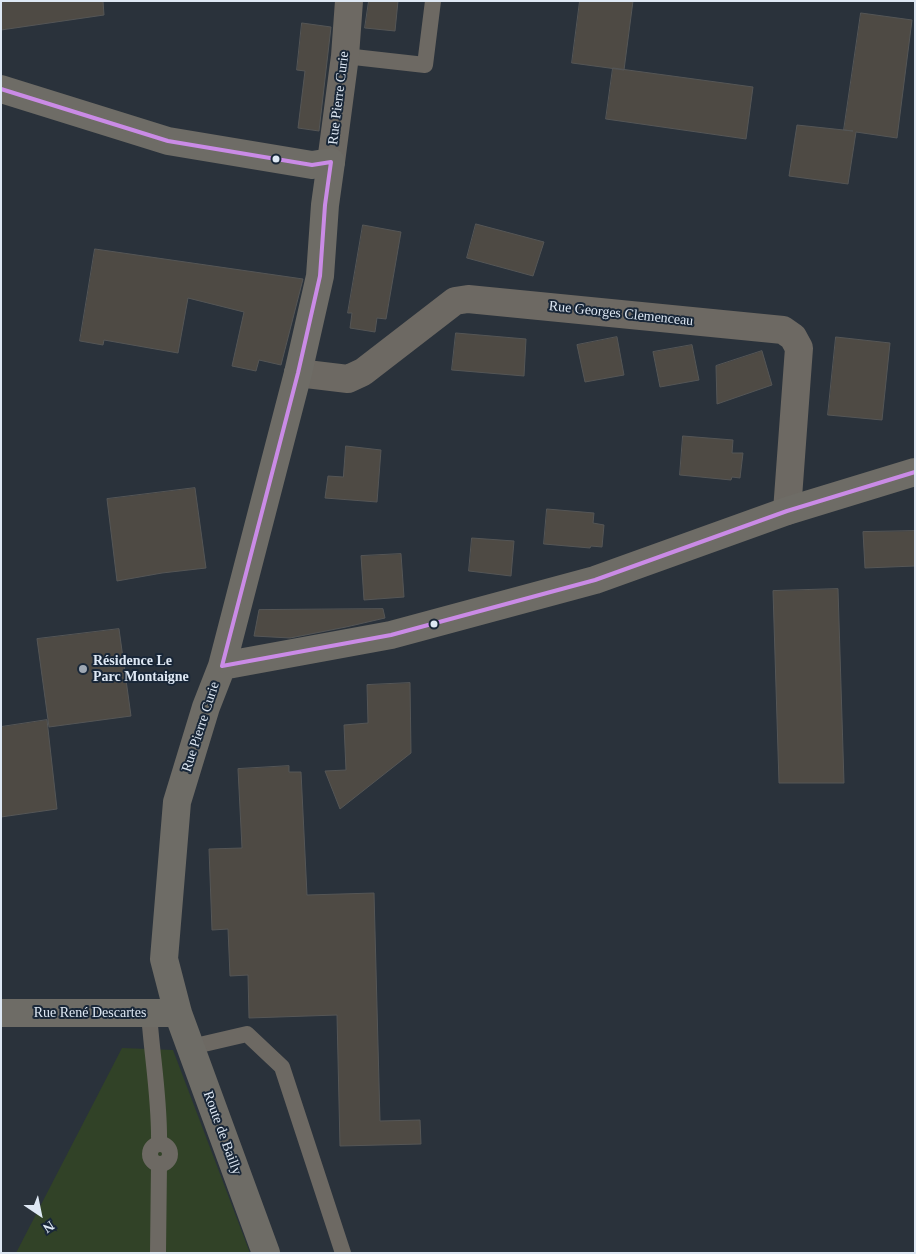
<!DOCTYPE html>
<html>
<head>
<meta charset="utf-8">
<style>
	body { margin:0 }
	#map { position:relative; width:916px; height:1254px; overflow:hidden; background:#2a323b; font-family:"Times New Roman",serif }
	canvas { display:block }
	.frame { position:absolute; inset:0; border:2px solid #dee8f4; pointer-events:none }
	.north { position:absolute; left:15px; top:1189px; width:50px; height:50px; -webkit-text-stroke:4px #192738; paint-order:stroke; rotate:146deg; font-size:14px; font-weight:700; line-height:20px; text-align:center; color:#dee8f4 }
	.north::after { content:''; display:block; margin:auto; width:18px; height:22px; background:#dee8f4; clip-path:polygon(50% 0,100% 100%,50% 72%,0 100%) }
</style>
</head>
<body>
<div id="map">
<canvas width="916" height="1254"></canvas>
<div class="frame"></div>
<div class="north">N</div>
</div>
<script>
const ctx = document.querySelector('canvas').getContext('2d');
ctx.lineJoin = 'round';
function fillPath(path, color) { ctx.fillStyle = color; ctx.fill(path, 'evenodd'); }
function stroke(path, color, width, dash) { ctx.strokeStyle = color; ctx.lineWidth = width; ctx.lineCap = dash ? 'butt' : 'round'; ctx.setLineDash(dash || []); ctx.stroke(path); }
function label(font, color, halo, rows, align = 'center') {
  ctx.font = font + ' "Times New Roman",serif'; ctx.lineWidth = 4; ctx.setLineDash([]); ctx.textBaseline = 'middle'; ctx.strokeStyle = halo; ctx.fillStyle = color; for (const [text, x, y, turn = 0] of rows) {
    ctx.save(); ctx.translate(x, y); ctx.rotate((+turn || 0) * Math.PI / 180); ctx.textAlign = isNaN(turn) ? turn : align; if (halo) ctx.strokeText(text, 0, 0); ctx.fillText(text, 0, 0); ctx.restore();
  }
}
fillPath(new Path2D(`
	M122,1048l51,2 77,203h-234z`), '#314227');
const building = new Path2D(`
	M1,1h102l1,14 -103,15z
	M369,1h29l-3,30 -30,-3z
	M580,1h53l-9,69 -52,-7z
	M861,13l51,7 -15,118 -41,-6 -8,52 -59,-8 8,-51 56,6 -9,-1z
	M302,23l29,4 -12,104 -21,-3 7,-57 -8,-1z
	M613,68l140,19 -7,52 -140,-20z
	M476,224l68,18 -11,34 -66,-18z
	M363,225l38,7 -15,87 -9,-1 -2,14 -25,-4 2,-15h-4z
	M95,249l208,30 -22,86 -22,-5 -3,11 -24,-5 12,-54 -56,-14 -10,55 -74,-13 -1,5 -23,-4z
	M456,333l70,6 -2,37 -72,-6z
	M617,337l7,38 -39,7 -8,-37z
	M836,337l54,6 -8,77 -54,-5z
	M692,345l7,35 -39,7 -7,-35z
	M762,351l10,34 -55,19 -1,-38z
	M683,436l50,4 -1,13h11l-3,25 -8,-1 -1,3 -51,-5z
	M346,446l35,4 -4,52 -52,-4 3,-22 15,1z
	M195,488l11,80 -44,5 -45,8 -10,-82z
	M547,509l47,4 -1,10 11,2 -2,22 -11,-1 -1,2 -46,-4z
	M915,531v35l-50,2 -2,-36z
	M472,538l42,3 -3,35 -42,-5z
	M401,554l3,43 -40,3 -3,-44z
	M838,589l6,194h-65l-6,-192z
	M383,609l2,9 -39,9 -56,11 -36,-2 5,-26z
	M119,629l12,87 -82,11 -12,-88z
	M410,683l1,70 -71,56 -15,-38 21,-1 -2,-45 24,-2 -1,-38z
	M47,720l10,89 -56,8v-90z
	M289,766v6h12l6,123 67,-2 6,228 40,-1 1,24 -81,2 -3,-131 -88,3 -1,-43 -18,1 -2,-47 -16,1 -3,-81 33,-1 -4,-79z`);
fillPath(building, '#4e4a44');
stroke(building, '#555656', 1);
stroke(new Path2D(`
	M345,56l80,9 8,-64
	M149,1013c3,44 11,87 10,131
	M191,1047l56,-13 35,33 61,186
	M150 1154a10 10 0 1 1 20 0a10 10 0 1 1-20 0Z
	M158,1253l1,-89`), '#6d6963', 16);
stroke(new Path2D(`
	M331,162l14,-106 4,-55
	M298,373l50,6 15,-7 92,-71 13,-2 315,31 10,7 6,11 -12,163`), '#6d6963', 28);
stroke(new Path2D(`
	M1,89l167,52 144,24 19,-3 -6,43 -5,71 -22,97 -76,293 -16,41 -29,95 -13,157 14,54 88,240
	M222,666l169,-31 204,-55 192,-69 128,-39
	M1,1013h177`), '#6e6c66', 28);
stroke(new Path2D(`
	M1,89l167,52 144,24 19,-3 -6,43 -5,71 -22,97 -76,293 169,-31 204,-55 192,-69 128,-39`), '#ca8be6', 4);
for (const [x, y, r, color] of [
	[276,159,4.5,"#dee8f4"],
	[434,624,4.5,"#dee8f4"],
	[83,669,5,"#9fa8b3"]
]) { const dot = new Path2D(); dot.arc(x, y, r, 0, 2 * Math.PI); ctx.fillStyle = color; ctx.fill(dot); stroke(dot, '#192738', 2); }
label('14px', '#dee8f4', '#192738', [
	["Rue Pierre Curie",339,98,-83],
	["Rue Georges Clemenceau",621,314,6],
	["Rue Pierre Curie",201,727,-72],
	["Rue René Descartes",90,1013],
	["Route de Bailly",222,1133,70]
]);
label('bold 14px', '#dee8f4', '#192738', [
	["Résidence Le",93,661],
	["Parc Montaigne",93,677]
], 'left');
</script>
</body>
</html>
